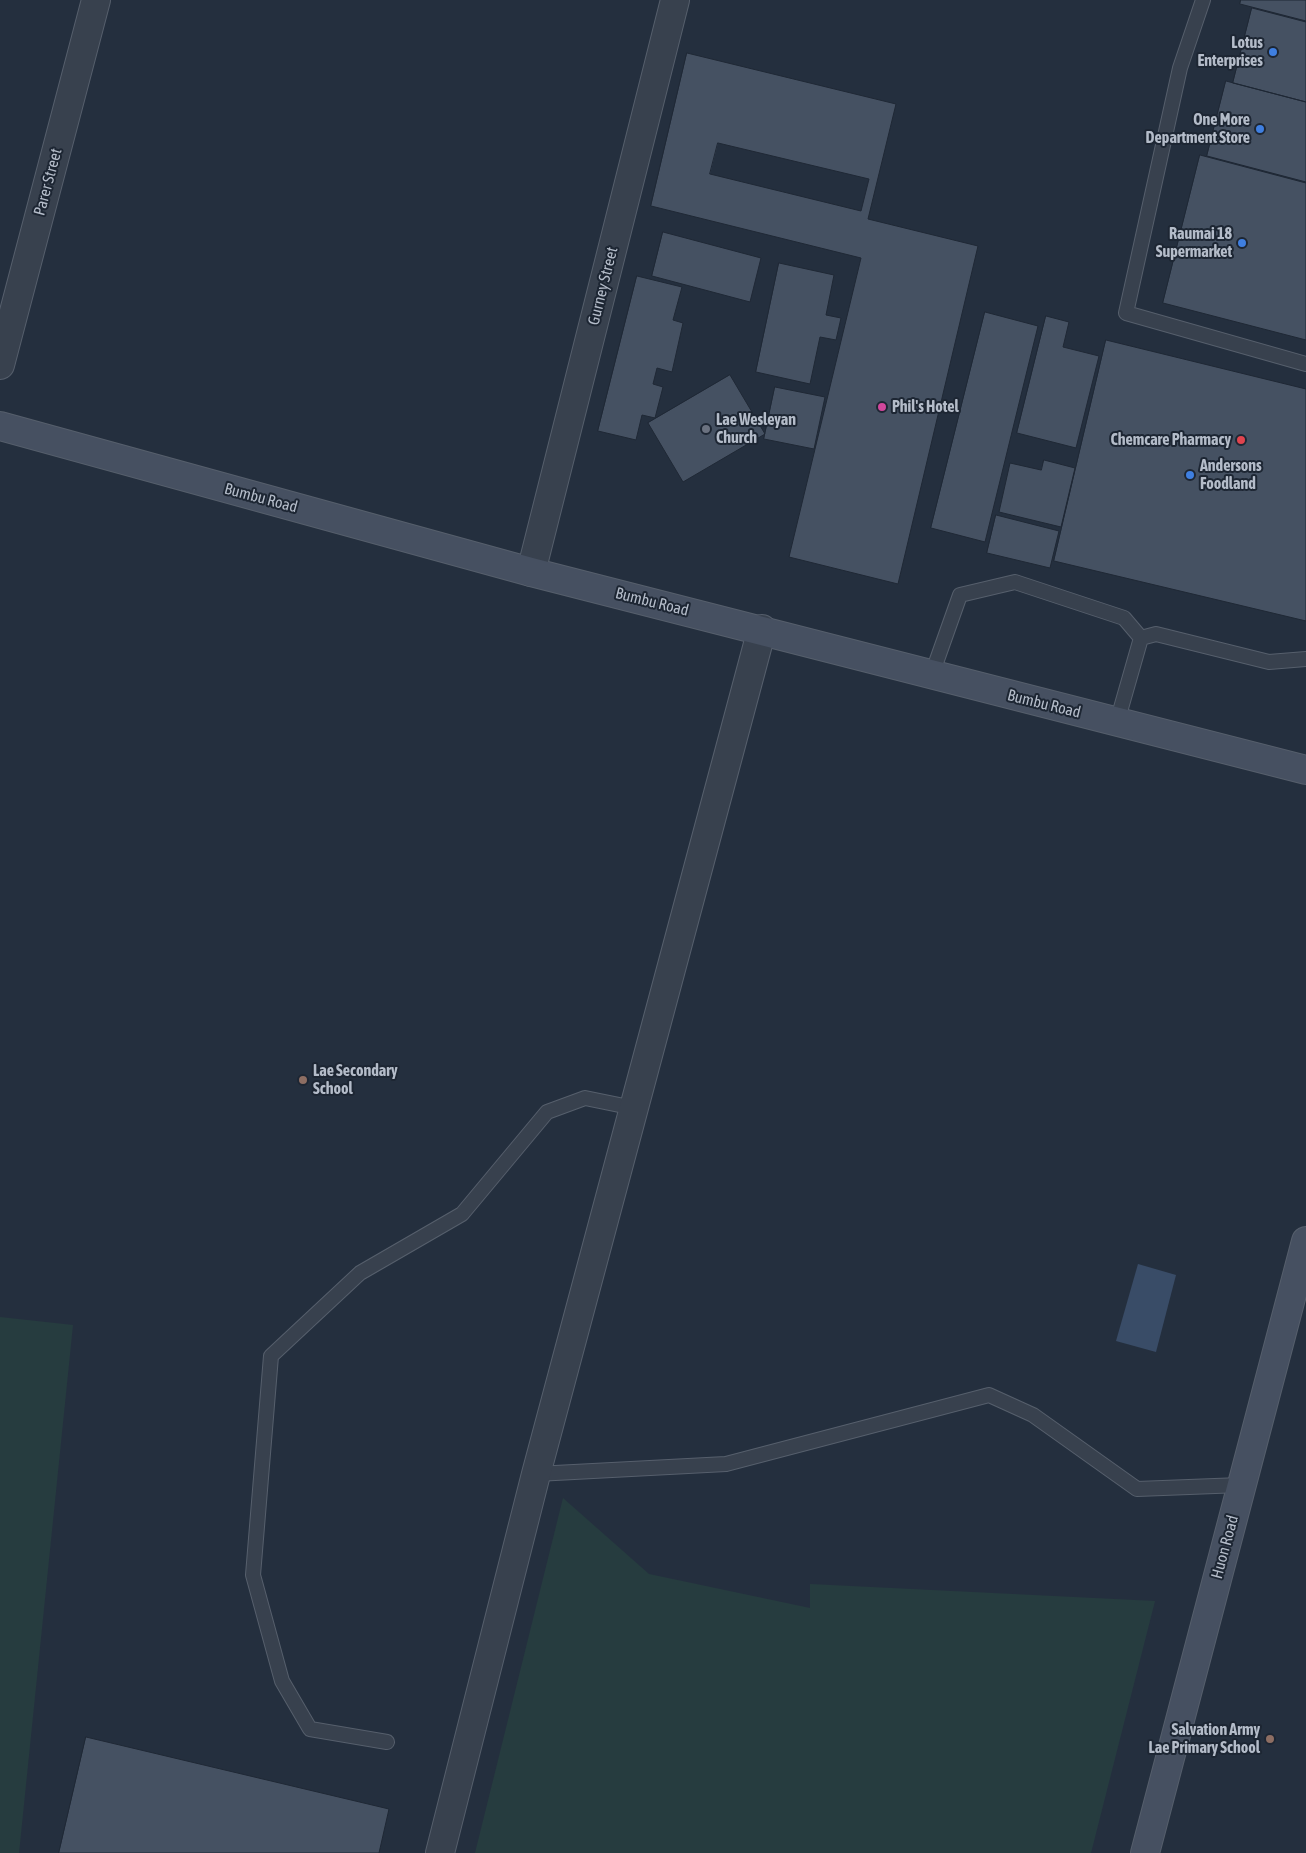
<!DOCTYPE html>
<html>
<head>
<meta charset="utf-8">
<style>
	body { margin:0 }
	canvas { display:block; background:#242f3e }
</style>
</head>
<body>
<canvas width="1306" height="1853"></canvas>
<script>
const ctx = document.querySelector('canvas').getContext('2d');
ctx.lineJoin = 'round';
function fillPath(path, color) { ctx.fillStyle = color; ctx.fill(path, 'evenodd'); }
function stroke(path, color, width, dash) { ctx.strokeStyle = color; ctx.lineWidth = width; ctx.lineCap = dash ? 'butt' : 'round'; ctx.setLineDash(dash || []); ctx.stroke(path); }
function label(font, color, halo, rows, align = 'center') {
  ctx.font = font + ' "Asap Condensed",sans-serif'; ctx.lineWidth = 4; ctx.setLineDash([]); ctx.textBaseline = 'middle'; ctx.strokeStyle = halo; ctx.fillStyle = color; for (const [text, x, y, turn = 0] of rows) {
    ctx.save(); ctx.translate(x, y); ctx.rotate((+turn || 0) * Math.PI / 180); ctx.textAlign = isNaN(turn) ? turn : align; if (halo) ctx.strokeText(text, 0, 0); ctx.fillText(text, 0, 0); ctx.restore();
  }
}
fillPath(new Path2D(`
	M0,1317l73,8 -54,528h-19z
	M563,1498l86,76 161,34v-24l345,17 -64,252h-616z`), '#263c3f');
fillPath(new Path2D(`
	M1138,1264l38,11 -20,77 -40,-11z`), '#394c67');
const building = new Path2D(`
	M1241,0h65v21l-66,-17z
	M1252,8l54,14v80l-73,-19z
	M687,53l209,51 -28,115 110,27 -80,338 -109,-27 72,-299 -210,-52zM718,143l151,36 -8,32 -151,-37z
	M1226,81l80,21v80l-99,-26z
	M1200,155l106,28v157l-143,-37z
	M663,232l98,26 -11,44 -98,-26z
	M779,263l55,12 -8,40 15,3 -5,22 -16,-3 -10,47 -54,-12z
	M637,276l45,11 -9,33 10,3 -11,49 -15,-4 -4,16 10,3 -8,31 -13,-3 -6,25 -38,-9z
	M985,312l53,14 -53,216 -54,-14z
	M1046,316l23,6 -6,25 36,9 -23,92 -59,-15z
	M1106,340l200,49v232l-252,-60z
	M730,375l35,59 -82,48 -35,-59z
	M775,387l50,10 -11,52 -50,-10z
	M1044,460l31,8 -14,59 -62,-15 11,-49 31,7z
	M996,515l63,16 -9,37 -63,-15z
	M86,1737l303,72 -10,44h-320z`);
fillPath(building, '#455162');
stroke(building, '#1f2835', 1);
const lane = new Path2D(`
	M1203,0l-23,68 -54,245 180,51
	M932,674l28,-79 55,-13 109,36 17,20
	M1117,722l24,-84 15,-4 113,28 37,-3
	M536,1474l190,-10 263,-69 44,20 104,74 104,-4
	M387,1742l-77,-13 -28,-48 -29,-106 18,-219 89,-83 102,-59 85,-102 38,-14 49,10`);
const street = new Path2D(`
	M0,365l96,-365
	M531,572l144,-572
	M440,1853l96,-379 226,-845`);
const secondary = new Path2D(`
	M0,426l531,146 775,198
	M1145,1853l161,-612`);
stroke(lane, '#565f6c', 16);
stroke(street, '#565f6c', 30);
stroke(secondary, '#565f6c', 30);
stroke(lane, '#38414e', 14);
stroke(street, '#38414e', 28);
stroke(secondary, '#465061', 28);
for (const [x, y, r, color] of [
	[1273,52,5,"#3f7fe0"],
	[1260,129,5,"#3f7fe0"],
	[1242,243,5,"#3f7fe0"],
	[882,407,5,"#d1479c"],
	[706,429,5,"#6b7280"],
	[1241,440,5,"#e0444e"],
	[1190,475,5,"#3f7fe0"],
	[303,1080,5,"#8d6e63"],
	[1270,1739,5,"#8d6e63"]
]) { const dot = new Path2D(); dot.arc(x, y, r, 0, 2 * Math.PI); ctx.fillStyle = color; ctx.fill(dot); stroke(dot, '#1d2633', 2); }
label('bold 16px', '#b4bcc9', '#1d2633', [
	["Lotus",1263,43],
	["Enterprises",1263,61],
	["One More",1250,120],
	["Department Store",1250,138],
	["Raumai 18",1232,234],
	["Supermarket",1232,252],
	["Phil's Hotel",892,407,"left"],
	["Lae Wesleyan",716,420,"left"],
	["Church",716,438,"left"],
	["Chemcare Pharmacy",1231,440],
	["Andersons",1200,466,"left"],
	["Foodland",1200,484,"left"],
	["Lae Secondary",313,1071,"left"],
	["School",313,1089,"left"],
	["Salvation Army",1260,1730],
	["Lae Primary School",1260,1748]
], 'right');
label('16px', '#b4bcc9', '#1d2633', [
	["Parer Street",48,182,-75],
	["Gurney Street",603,286,-76],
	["Bumbu Road",261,498,15],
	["Bumbu Road",652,602,14],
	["Bumbu Road",1044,704,14],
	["Huon Road",1225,1547,-75]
]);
</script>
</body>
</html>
